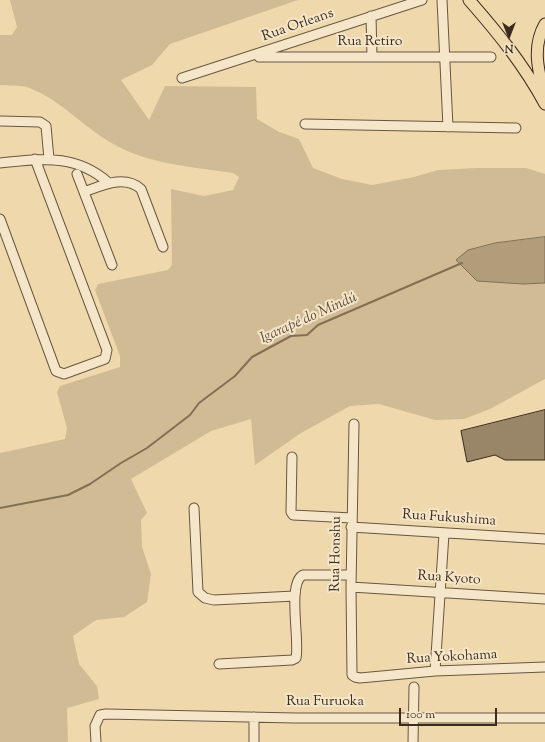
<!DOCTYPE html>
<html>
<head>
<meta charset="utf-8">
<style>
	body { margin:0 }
	#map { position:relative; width:545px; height:742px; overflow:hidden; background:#efd8ac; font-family:"Sorts Mill Goudy",serif }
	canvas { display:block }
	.north { position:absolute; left:489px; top:16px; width:40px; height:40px; -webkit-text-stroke:3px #f5e6c9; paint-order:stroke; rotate:180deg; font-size:11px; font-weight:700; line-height:16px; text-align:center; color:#3b2b1d }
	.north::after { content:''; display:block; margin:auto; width:14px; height:18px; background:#3b2b1d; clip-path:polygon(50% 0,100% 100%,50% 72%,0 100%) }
	.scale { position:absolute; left:399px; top:708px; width:98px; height:18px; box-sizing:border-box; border:2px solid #3b2b1d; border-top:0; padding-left:5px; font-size:12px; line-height:14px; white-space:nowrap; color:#3b2b1d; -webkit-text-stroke:3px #f5e6c9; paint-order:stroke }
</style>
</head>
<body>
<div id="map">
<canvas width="545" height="742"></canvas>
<div class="north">N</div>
<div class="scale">100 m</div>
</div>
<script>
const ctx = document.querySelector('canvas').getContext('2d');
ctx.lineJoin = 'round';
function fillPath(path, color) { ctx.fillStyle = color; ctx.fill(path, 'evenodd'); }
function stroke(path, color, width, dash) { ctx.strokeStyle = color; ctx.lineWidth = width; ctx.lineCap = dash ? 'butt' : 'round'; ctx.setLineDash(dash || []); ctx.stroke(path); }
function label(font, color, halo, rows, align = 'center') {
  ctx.font = font + ' "Sorts Mill Goudy",serif'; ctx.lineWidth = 4; ctx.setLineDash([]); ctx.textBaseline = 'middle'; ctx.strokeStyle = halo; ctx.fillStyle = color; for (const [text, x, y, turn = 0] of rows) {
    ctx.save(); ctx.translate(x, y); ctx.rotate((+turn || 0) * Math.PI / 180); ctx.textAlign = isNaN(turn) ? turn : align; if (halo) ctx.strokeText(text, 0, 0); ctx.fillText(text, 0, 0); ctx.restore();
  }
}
fillPath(new Path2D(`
	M10,0h288l-128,44 -18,21 -31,15 28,40 16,-34 91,1 1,32 22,13 20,7 14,29 29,11 30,6 42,-8 24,-7 39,-2h49l19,6v63l-50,6 -27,7 9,31 46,3 22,-1v96l-55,30 -26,10 -29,1 -56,-16 -29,2 -49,27 -46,32 -4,-46 -40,12 -80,48 16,34 -6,7 1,27 9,27 -4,28 -23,15 -28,3 -23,16 6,28 18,22 2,13 -32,9 1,34h-68v-289l65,-14 2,-11 -10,-36 3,-6 60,-19v-11l-25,-66 3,-6 70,-14 4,-5 -1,-76 33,7 29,-6 6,-13 -6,-4c-37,-6 -80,-8 -114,-26 -33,-16 -56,-47 -92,-60 -7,-2 -19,-1 -27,-2v-50h12l5,-8z`), '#d0bb94');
const water = new Path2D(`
	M545,237v46l-22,1 -46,-3 -21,-21 12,-10 27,-7z`);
fillPath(water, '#b29d7b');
stroke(water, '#826f55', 1);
stroke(new Path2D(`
	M0,508l68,-13 22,-11 31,-21 26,-15 43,-33 9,-12 36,-27 17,-19 39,-21 16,-1 11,-10 144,-62`), '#826f55', 2);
const building = new Path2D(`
	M545,410v50h-40l-10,-5 -28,7 -6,-31z`);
fillPath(building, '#998567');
stroke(building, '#3b2b1d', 1);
const minor = new Path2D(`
	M442,0l6,127
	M371,16l1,41
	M259,57h232
	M182,78l240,-78
	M0,121l40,1 6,4 3,33
	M305,124l211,4
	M0,163c42,-4 75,-10 109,20
	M77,174l35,91
	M84,192c17,-6 40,-18 57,-3l22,58
	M0,219l56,152 8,3 41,-15 2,-9 -72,-191
	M354,424l-3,163 1,88 3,2 5,1 75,-7 110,-4
	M292,457l-1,55 2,3 59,3
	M194,508l4,84 7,6 9,2 81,-4
	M351,527l194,12
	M351,587l194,12
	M219,664l73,-4 4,-2c4,-17 -9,-75 7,-83h48
	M435,671l9,-137
	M254,717v25
	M96,742l-1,-16 5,-11 6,-1 189,4h250
	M413,742l1,-55`);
const major = new Path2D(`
	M469,0c29,33 55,65 76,104
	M544,93c-6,-23 -12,-47 1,-69`);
stroke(minor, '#685641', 11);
stroke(major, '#3b2b1d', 13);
stroke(minor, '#f5e6c9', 9);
stroke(major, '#efd8ac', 11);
label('14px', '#3b2b1d', '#f5e6c9', [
	["Rua Orleans",298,26,-19],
	["Rua Retiro",370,43],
	["Rua Fukushima",449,519,4],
	["Rua Honshu",337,554,-89],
	["Rua Kyoto",449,579,4],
	["Rua Yokohama",452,658,-3],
	["Rua Furuoka",325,703]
]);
label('italic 15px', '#5f4d39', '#f5e6c9', [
	["Igarapé do Mindú",309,319,-24]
]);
</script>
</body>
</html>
